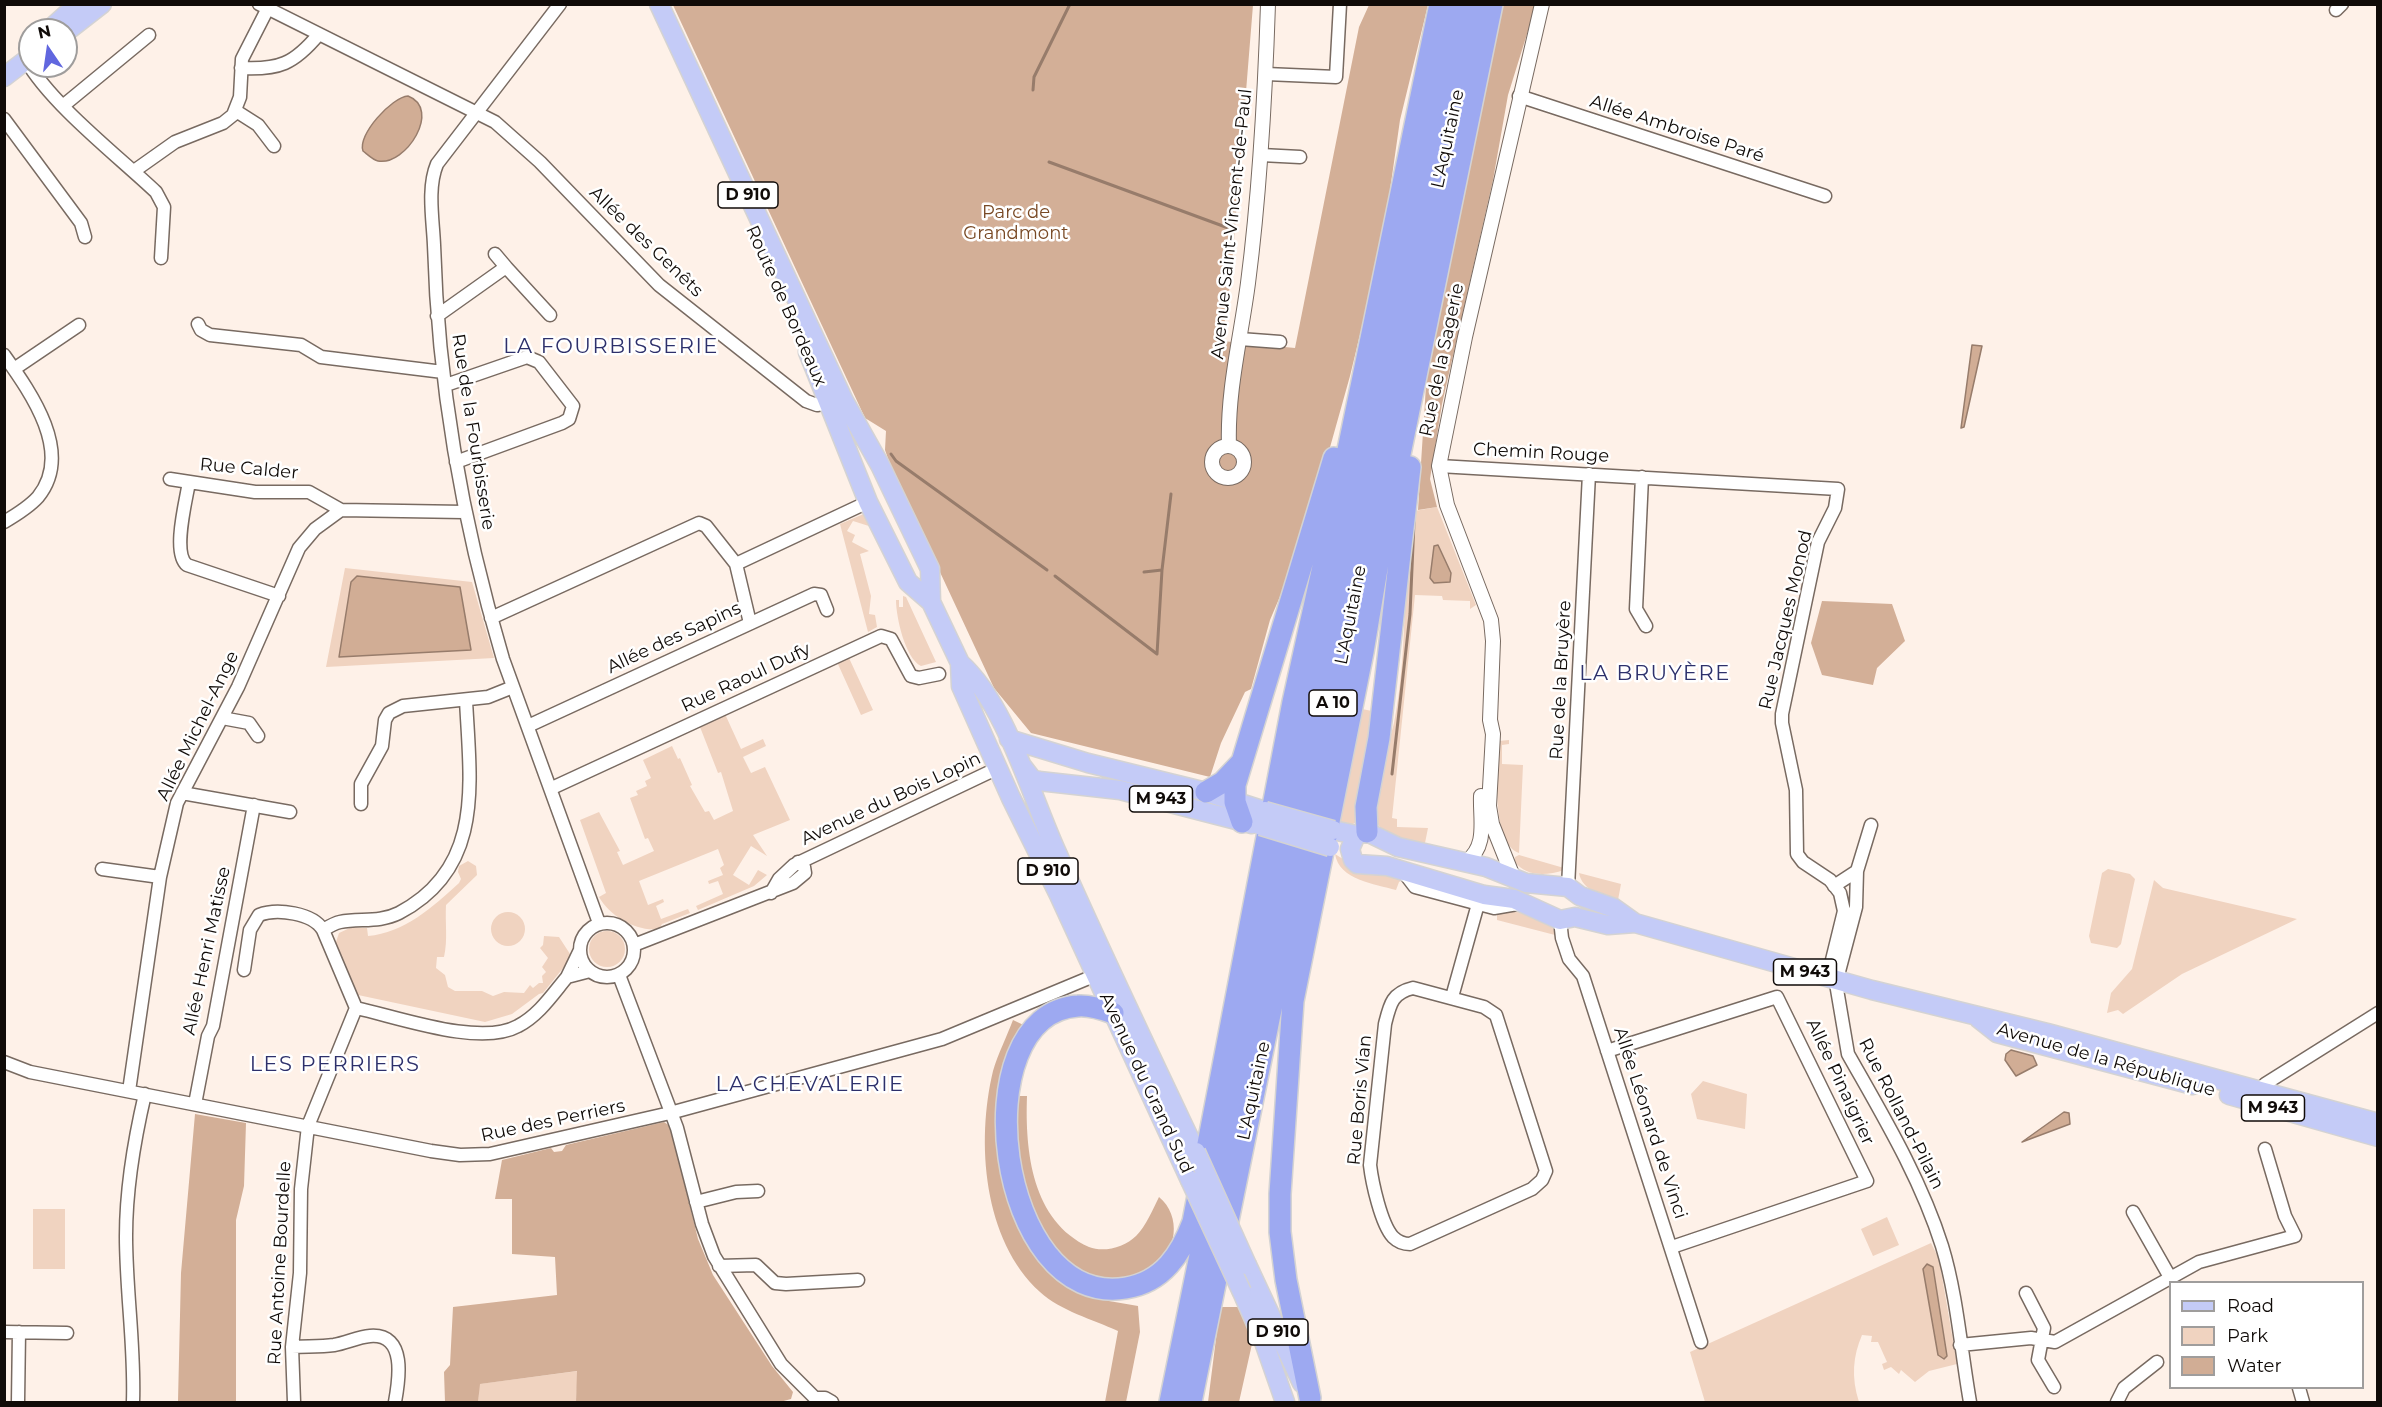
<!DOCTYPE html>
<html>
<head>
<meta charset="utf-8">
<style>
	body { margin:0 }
	#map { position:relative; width:2382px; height:1407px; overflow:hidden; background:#fef1e8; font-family:Montserrat,sans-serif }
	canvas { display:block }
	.frame { position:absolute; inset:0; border:6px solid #100b08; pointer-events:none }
	.legend { position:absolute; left:2169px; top:1281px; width:195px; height:108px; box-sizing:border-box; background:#fff; border:2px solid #9f9d9c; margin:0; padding:8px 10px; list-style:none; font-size:18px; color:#100b08 }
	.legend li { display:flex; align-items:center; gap:12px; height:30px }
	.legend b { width:30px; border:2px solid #9f9d9c }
	.north { position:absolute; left:18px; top:18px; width:60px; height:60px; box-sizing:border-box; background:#fff; border:2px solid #9f9d9c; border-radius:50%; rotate:347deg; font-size:16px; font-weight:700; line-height:24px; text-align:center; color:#100b08 }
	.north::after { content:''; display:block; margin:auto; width:21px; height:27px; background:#6167df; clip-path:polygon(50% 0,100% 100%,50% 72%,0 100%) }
</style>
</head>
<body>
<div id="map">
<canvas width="2382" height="1407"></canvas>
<div class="frame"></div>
<ul class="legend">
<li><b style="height:8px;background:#c4cbf7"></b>Road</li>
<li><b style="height:16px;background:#f0d3c0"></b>Park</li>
<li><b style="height:16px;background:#d1ad95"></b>Water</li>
</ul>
<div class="north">N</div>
</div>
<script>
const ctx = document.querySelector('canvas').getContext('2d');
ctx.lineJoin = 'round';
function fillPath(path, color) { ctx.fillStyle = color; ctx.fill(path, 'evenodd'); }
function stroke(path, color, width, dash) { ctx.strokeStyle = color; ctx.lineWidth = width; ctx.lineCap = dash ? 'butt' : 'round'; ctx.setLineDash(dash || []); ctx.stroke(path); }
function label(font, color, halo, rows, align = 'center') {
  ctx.font = font + ' Montserrat,sans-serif'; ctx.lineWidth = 5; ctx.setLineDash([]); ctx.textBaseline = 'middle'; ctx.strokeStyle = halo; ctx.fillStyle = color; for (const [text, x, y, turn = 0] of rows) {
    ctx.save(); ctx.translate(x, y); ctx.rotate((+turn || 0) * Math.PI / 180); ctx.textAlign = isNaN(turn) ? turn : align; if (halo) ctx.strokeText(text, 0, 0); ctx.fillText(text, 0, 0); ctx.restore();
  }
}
fillPath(new Path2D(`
	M1437,507l39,98 -6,4v-8l-27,-1 -1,-4 -27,-1 -23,223 5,1v8l31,1 -3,15c-15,-2 -42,-6 -49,-22 -10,-25 12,-72 18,-98 14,-70 9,-141 15,-211z
	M866,513l6,14 -19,-6 -6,10 8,4 -3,7 17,9 -9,3 11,42 -2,18 6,1 2,12 -9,5 -28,-108z
	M345,568l127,14 22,76 -168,9z
	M903,596l3,1 30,65 -15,4c-16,-8 -25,-49 -25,-66h3v7h4z
	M849,658l24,52 -12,5 -24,-53z
	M1362,709l10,2 -13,98 -4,14 -6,3 -14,-4z
	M725,714l16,35 22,-10 3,7 -23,11 8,16 14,-6 25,53 -37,15 14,21 -16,-10 -18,29 16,10 9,-15 9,5 -13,11 -56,24 -2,-4 27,-12 -5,-13 -9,3 -1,-3 15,-6 -3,-7 4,-3 -6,-16 -79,32 9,24 15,-6 1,3 -8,4 5,13 27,-10 2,4 -28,11 -3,5c-23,3 -49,-13 -60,-32l7,-4 -26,-73 19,-8 21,39 -3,1 6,13 31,-14 -6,-13 -3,1 -15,-41 8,-3 -2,-4 11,-5 -2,-5 6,-3 -8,-18 29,-14 6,13 2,-1 12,27 -2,1 15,26 4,-1 5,9 19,-9 -12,-39 -3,1 -18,-46z
	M1509,740v4l-7,1v19l21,1 -4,88c-29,-11 -21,-87 -20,-112z
	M1335,854l11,7 36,7 21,12 -4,2 -3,8c-21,-6 -57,-10 -61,-36z
	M1519,855l45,13v2c-18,6 -38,7 -50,-9l1,-4z
	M468,861l8,5 1,9 -31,30c-1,18 2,35 -2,52h-7l-1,11 9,7 3,12 7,4h27l11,5 11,-4 20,1 6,-8 3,3 6,-5h4l-1,-7 4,-4 -4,-5 6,-9 -8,-10 3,-3 1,-9 15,1 13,20 -29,36 -4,1 -27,20 -27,8 -127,-27 -23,-50 4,-12 13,-6 15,1 1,8c36,-3 65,-29 91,-53l2,-4 -3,-7 1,-6z
	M2108,869l22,5 5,5 -14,65 -4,4 -26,-5 -2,-7 13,-63z
	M1579,873l42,11 -3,16c-15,-5 -36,-9 -39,-27z
	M2154,880l9,8 134,31 -115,55 -59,40 -5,-4 -11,3 4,-20 21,-24z
	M1529,907l23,18 3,10 -58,-15v-7z
	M491 929a17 17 0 1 1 34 0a17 17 0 1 1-34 0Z
	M589 949a18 18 0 1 1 36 0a18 18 0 1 1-36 0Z
	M1703,1081l44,13 -2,35 -48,-10 -6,-25z
	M33,1209h32v60h-32z
	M1887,1217l12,28 -26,11 -12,-27z
	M1931,1243l8,16 18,105 -28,7 -14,11 -14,-12 -2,4 -8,-7 -7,3 -2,-6 5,-2 -9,-20h-7l1,-6 -10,-1c-9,21 -11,42 -3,67h-154l-15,-50z
	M578,1371l-2,31h-98l1,-18z`), '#f0d3c0');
fillPath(new Path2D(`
	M673,5h580l-22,272 -9,64 73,7 64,-321 10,-22h59l-28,115 -17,119 -33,137 -46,164 -34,80 -19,69 -6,3 -24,51 -11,34 -179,-44 -37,-45 -103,-221 -6,-17 1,-19 -21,-13z
	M1492,5h44l-28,90 -15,85 -51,224 -12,75 7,28 -19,3 9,-140z
	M1822,601l70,3 13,37 -28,27 -4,17 -51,-10 -11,-32z
	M1013,1020l21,10 -26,66h19c-2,56 5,125 62,151 15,6 36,0 47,-11 10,-10 17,-27 23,-39 23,19 18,55 -6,72 -13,9 -51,18 -67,24l23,8 29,5 2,26 -14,70h-21l13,-71c-26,-12 -57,-20 -78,-39 -57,-52 -64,-150 -47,-221 5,-17 14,-35 20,-51z
	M195,1114l51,9 -2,63 -8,34v182l-58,-1 3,-128z
	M664,1122l6,4 28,113 15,36 59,91 21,26 -2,7 -11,3h-204l1,-31 -97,13 -2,18h-33l-1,-30 6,-7 3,-58 104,-12 -2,-38 -43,-3v-55h-17l7,-39 49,-12 3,4 8,-1 4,-6z
	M1220,1307h20l12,37 -13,58h-31z`), '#d3af97');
const water = new Path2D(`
	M408,96c34,13 -2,70 -30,65 -5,-1 -11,-7 -15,-10 -6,-16 29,-54 45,-55z
	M1972,345l10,1 -18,81 -3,1z
	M1438,545l13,28 -1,9 -16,1 -4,-5 4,-32z
	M357,576l103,11 11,63 -132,7 12,-75z
	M2011,1050l22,6 4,9 -21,11 -11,-16 1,-6z
	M2064,1112l5,1 1,11 -48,18z
	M1927,1264l6,3 14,89 -3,3 -6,-4 -15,-86z`);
fillPath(water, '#d1ad95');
stroke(water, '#977c6b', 1.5);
stroke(new Path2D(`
	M1033,90l1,-13 36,-73
	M1049,162l182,67
	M891,454l5,7 151,109
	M1144,572l18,-2 9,-76
	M1055,576l102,78 5,-84
	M1392,774l18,-160 4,-92`), '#977c6b', 3);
const minor = new Path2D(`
	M259,4l236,118 45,40 119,123 147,116 11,4 11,-2
	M560,4l-123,160c-10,24 -4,56 -3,81 4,141 29,280 69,414l96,264
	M2336,10l6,-6
	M26,60c25,44 92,96 130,132l8,15 -3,51
	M241,68c38,2 53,-4 78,-34
	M1266,74l70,3 4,-73
	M1519,96l306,100
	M64,105l85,-70
	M236,111l22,14 16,21
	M4,119l77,104 4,14
	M1261,155l39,2
	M134,171l41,-29 48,-19 10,-8 7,-18 2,-38 26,-51
	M495,254l11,13
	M437,316l69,-49 44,48
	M198,324l3,6 9,5 91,10 20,12 122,15
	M1240,339l40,3
	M4,355c27,38 70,98 34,142 -9,10 -22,18 -34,25
	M14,369l65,-44
	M446,385l81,-28 12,5 34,44 -4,13 -7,4 -106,39
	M1439,466l399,23 -3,19 -17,34 -36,172v9l14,67 1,64 6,8 27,18 10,13 4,18 -12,49 16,94c35,62 72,123 94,192 15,49 19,105 28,156
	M1642,477l-6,132 10,17
	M170,479l85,13h54l32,18 123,2
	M189,482c-3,19 -17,71 -2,83l92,31
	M736,564l132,-62
	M491,618l208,-95 7,3 30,38 14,59
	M222,718l27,5 9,13
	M528,726l286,-132 7,1 6,15
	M552,788l329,-152 10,3 20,37 8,2 20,-4
	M182,793l108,19
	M361,804v-20l21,-38 3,-26 4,-7 14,-7 85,-9 25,-10
	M102,869l58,8
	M1402,870l13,17 79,21 29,-5
	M1834,886l23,-15
	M1568,887l21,-413
	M771,893l8,-14 15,-14 204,-97
	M1560,920l2,18 7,21 14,17 118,366
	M580 950a27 27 0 1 1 54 0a27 27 0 1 1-54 0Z
	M634,945l159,-62 12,-10 -1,-6 -6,-5
	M580,950l-13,27 23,-6
	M244,970l6,-40 9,-15c18,-7 54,-2 64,15
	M619,975l58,153 25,96 12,32 67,108 34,34h10l7,4
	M1837,979l19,-72 1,-36 14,-46
	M1413,988l71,19 12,8 50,156 -4,9 -10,9 -122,55c-6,0 -12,-2 -17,-7 -12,-13 -21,-55 -23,-72l15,-141c5,-20 7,-31 28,-36z
	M1452,997l26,-93
	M356,1008c42,9 124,39 162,18 21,-11 34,-31 49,-49
	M1607,1051l170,-54 90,184 -195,66
	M4,1062l26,10 401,79 29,4 30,-1 180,-41 272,-74 154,-64
	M129,1091l31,-214 17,-74 61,-116 61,-139 16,-19 26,-19
	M2261,1091l4,-7 113,-71
	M195,1104l13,-68 5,-10 41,-221
	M696,1202l40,-10 22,-1
	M2133,1212l38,67
	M719,1266l37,-1 19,18 11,1 72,-4
	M2026,1293l18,35 -6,32 16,27
	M4,1332l63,1
	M1960,1345l71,-7 24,4 144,-80 96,-26 -10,-20 -20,-67
	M292,1347c14,-1 28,0 42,-2 12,-2 24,-8 36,-9 37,-3 29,44 25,66
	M2299,1388l4,14
	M18,1402l1,-70
	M133,1402c2,-55 -7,-110 -7,-166 0,-48 8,-95 19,-142
	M294,1402l-2,-55 8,-74 1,-84 7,-63 48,-118 -33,-78c5,-3 12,-7 17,-8 20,-4 39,1 59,-9 86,-45 71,-131 67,-213
	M2117,1402l7,-14 33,-26`);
const tertiary = new Path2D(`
	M1229,446c-2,-55 12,-109 19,-163 12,-93 17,-186 20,-279
	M1212 462a16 16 0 1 1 32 0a16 16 0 1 1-32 0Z
	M1466,862c22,-16 14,-42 15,-66
	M1514,879l-22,-55 -3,-18 4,-72 -3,-14 3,-79 -2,-21 -44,-115 -8,-39 26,-129 77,-333`);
const primary = new Path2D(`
	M659,4l185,397 36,64 50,104 1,33 29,61 1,23 50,112 48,97 131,285
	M49,30l29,-26
	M66,32l36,-28
	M4,77l26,-20
	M808,352l60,150 40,80 23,20
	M960,663c47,42 71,134 98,192 44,100 91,198 138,297
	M1009,739l79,24 118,29 59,19
	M1022,766l10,13 7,2 81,9 132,34
	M1333,830l23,5 11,-3 31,15 88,20 40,16 42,4 12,9 34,12 21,15 237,67 175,43 331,90
	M1356,835l-6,14 3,11 4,4 30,2 97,29 30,4 46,21 15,-3 33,8 27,-2
	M1978,1018l19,15 196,52
	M2229,1095l149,42
	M1247,1265l55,118
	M1242,1292l22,50 21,60`);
const motorway = new Path2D(`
	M1206,792l17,-10 17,-18
	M1242,822l-7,-20v-17l99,-327
	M1367,832l-1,-25 13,-69 31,-271
	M1113,1013c-11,-4 -23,-8 -35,-7 -118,7 -82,304 48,282 37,-6 55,-34 67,-66l100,-520 43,-194 104,-504
	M1310,1398l-24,-118 -6,-48v-38l13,-193 70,-349 16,-95 113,-553
	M1170,1402l286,-1398
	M1191,1402l285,-1398`);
stroke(minor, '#786a61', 15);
stroke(tertiary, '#786a61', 16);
stroke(primary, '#d4d3d3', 21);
stroke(motorway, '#d4d3d3', 24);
stroke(minor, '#fff', 12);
stroke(tertiary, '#fff', 14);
stroke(primary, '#c4cbf7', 18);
stroke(motorway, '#9da9f1', 21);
const primaryBridge = new Path2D(`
	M1265,811l68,19
	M1261,826l69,21
	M1196,1152l51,113
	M1190,1180l52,112`);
stroke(primaryBridge, '#d4d3d3', 21, []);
stroke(primaryBridge, '#c4cbf7', 18);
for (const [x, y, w] of [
	[748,195,60],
	[1333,703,48],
	[1161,799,63],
	[1048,871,60],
	[1805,972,63],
	[2273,1108,63],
	[1278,1332,60]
]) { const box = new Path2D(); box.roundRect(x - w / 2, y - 13, w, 26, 4.5); ctx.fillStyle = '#fff'; ctx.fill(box); stroke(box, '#100b08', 1.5); }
label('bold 16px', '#100b08', null, [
	["D 910",748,195],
	["A 10",1333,703],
	["M 943",1161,799],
	["D 910",1048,871],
	["M 943",1805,972],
	["M 943",2273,1108],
	["D 910",1278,1332]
]);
label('18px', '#100b08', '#fff', [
	["Allée Ambroise Paré",1677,129,18],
	["L'Aquitaine",1448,139,-78],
	["Avenue Saint-Vincent-de-Paul",1232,224,-84],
	["Allée des Genêts",646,242,44],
	["Route de Bordeaux",786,306,66],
	["Rue de la Sagerie",1442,360,-78],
	["Rue de la Fourbisserie",473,432,81],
	["Chemin Rouge",1541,453,3],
	["Rue Calder",249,469,5],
	["L'Aquitaine",1351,615,-79],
	["Rue Jacques Monod",1786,620,-77],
	["Allée des Sapins",674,638,-25],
	["Rue Raoul Dufy",746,678,-25],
	["Rue de la Bruyère",1561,680,-87],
	["Allée Michel-Ange",198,726,-64],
	["Avenue du Bois Lopin",891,799,-25],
	["Allée Henri Matisse",207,951,-78],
	["Avenue de la République",2106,1060,16],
	["Allée Pinaigrier",1840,1082,65],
	["Avenue du Grand Sud",1146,1083,65],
	["L'Aquitaine",1254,1091,-78],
	["Rue Boris Vian",1360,1100,-85],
	["Rue Rolland-Pilain",1901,1114,63],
	["Rue des Perriers",553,1121,-12],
	["Allée Léonard de Vinci",1650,1123,72],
	["Rue Antoine Bourdelle",280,1263,-87]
]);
label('18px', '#784823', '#fff', [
	["Parc de",1016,213],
	["Grandmont",1016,234]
]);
ctx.letterSpacing = '1.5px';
label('21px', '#2d306b', '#fff', [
	["LA FOURBISSERIE",611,347],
	["LA BRUYÈRE",1655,674],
	["LES PERRIERS",335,1065],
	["LA CHEVALERIE",810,1085]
]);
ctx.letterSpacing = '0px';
</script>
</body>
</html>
